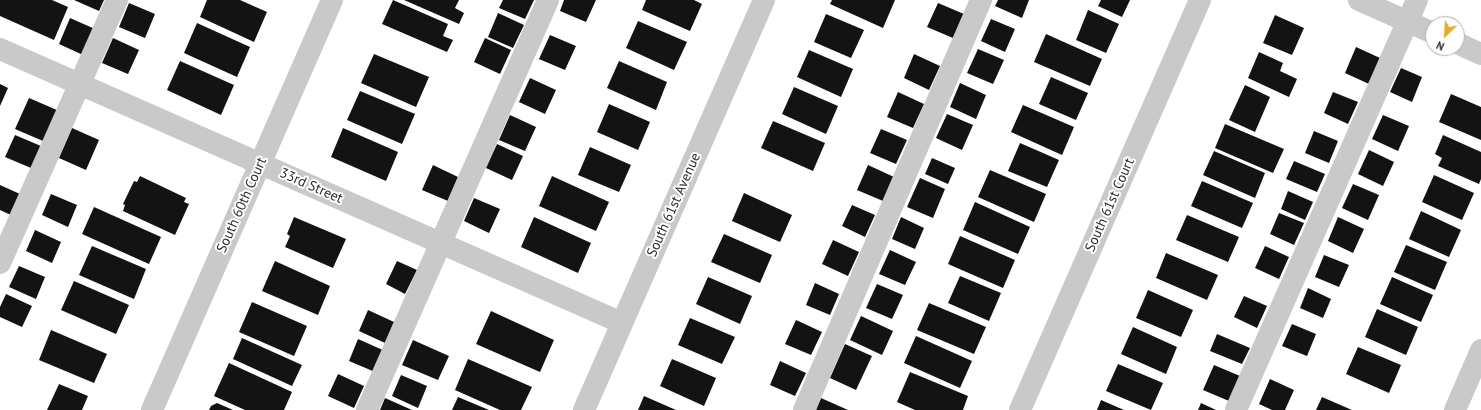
<!DOCTYPE html>
<html>
<head>
<meta charset="utf-8">
<style>
	body { margin:0 }
	#map { position:relative; width:1481px; height:410px; overflow:hidden; background:#fff; font-family:"PT Sans",sans-serif }
	canvas { display:block }
	.north { position:absolute; left:1425px; top:16px; width:40px; height:40px; box-sizing:border-box; background:#fff; border:1px solid #ababab; border-radius:50%; rotate:205deg; font-size:11px; font-weight:700; line-height:16px; text-align:center; color:#2c2c2c }
	.north::after { content:''; display:block; margin:auto; width:14px; height:18px; background:#e5ad2c; clip-path:polygon(50% 0,100% 100%,50% 72%,0 100%) }
</style>
</head>
<body>
<div id="map">
<canvas width="1481" height="410"></canvas>
<div class="north">N</div>
</div>
<script>
const ctx = document.querySelector('canvas').getContext('2d');
ctx.lineJoin = 'round';
function fillPath(path, color) { ctx.fillStyle = color; ctx.fill(path, 'evenodd'); }
function stroke(path, color, width, dash) { ctx.strokeStyle = color; ctx.lineWidth = width; ctx.lineCap = dash ? 'butt' : 'round'; ctx.setLineDash(dash || []); ctx.stroke(path); }
function label(font, color, halo, rows, align = 'center') {
  ctx.font = font + ' "PT Sans",sans-serif'; ctx.lineWidth = 4; ctx.setLineDash([]); ctx.textBaseline = 'middle'; ctx.strokeStyle = halo; ctx.fillStyle = color; for (const [text, x, y, turn = 0] of rows) {
    ctx.save(); ctx.translate(x, y); ctx.rotate((+turn || 0) * Math.PI / 180); ctx.textAlign = isNaN(turn) ? turn : align; if (halo) ctx.strokeText(text, 0, 0); ctx.fillText(text, 0, 0); ctx.restore();
  }
}
fillPath(new Path2D(`
	M0,0h52l16,7 -14,33 -54,-24z
	M74,0h30l-5,11z
	M207,0h33l27,12 -13,30 -54,-25z
	M393,0l55,24 -5,12 10,4 -6,12 -65,-28z
	M404,0h55l-4,8 9,5 -5,11z
	M503,0h31l-9,19 -26,-11z
	M564,0h32l-10,22 -26,-11z
	M646,0h48l8,4 -12,27 -48,-21z
	M832,0h63l-12,28 -53,-24z
	M998,0h31l-7,18 -27,-12z
	M1101,0h29l-8,17 -24,-11z
	M129,3l26,11 -10,24 -26,-11z
	M938,3l26,11 -11,24 -26,-11z
	M1088,10l31,14 -13,29 -30,-13z
	M498,13l26,12 -11,23 -25,-11z
	M826,14l38,16 -13,28 -37,-16z
	M1275,15l29,13 -12,27 -29,-12z
	M70,18l25,11 -12,26 -24,-11z
	M991,19l24,10 -10,23 -24,-11z
	M638,21l49,21 -13,28 -48,-22z
	M197,23l53,24 -13,30 -53,-24z
	M1046,34l56,25 -12,27 -56,-24z
	M550,35l26,11 -11,24 -26,-11z
	M113,38l26,12 -11,24 -26,-11z
	M485,38l26,12 -11,24 -26,-12z
	M1356,47l24,11 -11,26 -24,-11z
	M978,49l26,11 -11,24 -26,-11z
	M809,50l44,19 -12,28 -44,-20z
	M1259,52l24,11 -3,8 17,8 -8,18 -41,-19z
	M374,54l55,23 -13,30 -55,-24z
	M914,54l26,12 -11,24 -25,-12z
	M180,61l54,24 -13,30 -54,-25z
	M619,61l48,21 -11,28 -49,-22z
	M1401,68l21,9 -10,25 -22,-10z
	M1051,77l37,16 -12,27 -37,-16z
	M530,78l26,12 -11,24 -26,-12z
	M960,83l26,12 -10,24 -26,-12z
	M0,84l8,4 -8,18z
	M1245,85l25,12 -15,35 -26,-12z
	M794,87l44,19 -12,28 -44,-20z
	M360,91l55,23 -13,30 -55,-24z
	M898,92l26,12 -11,24 -26,-11z
	M1333,92l25,10 -10,22 -24,-11z
	M1451,94l30,13v33l-42,-18z
	M29,98l28,12 -14,31 -28,-12z
	M609,104l41,18 -12,28 -41,-18z
	M1023,105l51,22 -12,28 -51,-23z
	M947,114l26,11 -11,25 -26,-12z
	M510,115l26,12 -11,24 -26,-11z
	M1383,115l26,11 -11,25 -26,-12z
	M773,121l52,22 -12,28 -52,-23z
	M1225,124l59,25 -11,24 -58,-25z
	M72,128l27,12 -13,30 -27,-12z
	M343,128l55,24 -12,29 -55,-24z
	M881,129l26,11 -11,24 -26,-11z
	M1314,131l24,10 -9,22 -24,-10z
	M15,135l26,11 -10,22 -26,-11z
	M1443,135l38,17v27l-2,5 -41,-18 4,-8 -7,-4z
	M1020,143l39,17 -12,27 -39,-16z
	M497,144l26,12 -11,24 -26,-12z
	M590,147l41,18 -12,27 -41,-17z
	M1369,150l25,12 -11,24 -25,-12z
	M1214,151l51,22 -10,25 -52,-23z
	M932,158l23,10 -7,16 -23,-10z
	M1294,161l31,13 -8,18 -31,-13z
	M433,165l25,12 -10,24 -26,-11z
	M868,165l26,12 -11,24 -26,-11z
	M990,170l56,24 -12,28 -56,-25z
	M1434,175l40,18 -12,27 -40,-18z
	M140,176l46,22 -2,4 5,2 -14,31 -52,-24 2,-6 -2,-1 11,-23 3,1z
	M552,176l57,26 -13,29 -57,-25z
	M920,178l25,11 -12,29 -26,-11z
	M1202,181l51,22 -11,25 -51,-22z
	M1353,184l26,11 -11,25 -26,-12z
	M0,185l20,9 -9,21 -11,-5z
	M1288,191l25,11 -8,18 -24,-11z
	M744,193l48,22 -12,27 -48,-21z
	M51,194l26,11 -9,22 -26,-12z
	M474,198l26,11 -11,24 -25,-12z
	M975,202l55,25 -12,27 -55,-24z
	M852,205l23,10 -10,22 -23,-11z
	M94,207l67,30 -12,27 -67,-30z
	M1421,211l40,19 -12,27 -40,-18z
	M1279,213l25,10 -10,22 -24,-11z
	M1187,215l52,22 -11,25 -52,-22z
	M294,217l52,22 -13,29 -48,-21 5,-11 -3,-2z
	M534,217l57,26 -13,30 -57,-26z
	M901,217l23,11 -9,21 -23,-10z
	M1338,217l26,12 -11,24 -25,-12z
	M35,230l26,12 -9,21 -26,-12z
	M724,234l48,21 -12,28 -49,-21z
	M960,236l55,24 -12,28 -55,-24z
	M833,240l26,12 -11,24 -26,-12z
	M1406,245l41,17 -12,28 -41,-18z
	M92,246l54,23 -12,30 -55,-24z
	M1265,246l24,11 -10,22 -24,-11z
	M890,250l26,12 -11,23 -26,-11z
	M1166,253l52,22 -11,25 -51,-22z
	M1324,255l25,10 -10,22 -24,-10z
	M275,261l55,25 -12,29 -56,-24z
	M397,261l20,9 -12,24 -19,-10z
	M19,266l26,11 -9,22 -27,-12z
	M960,276l41,17 -12,28 -41,-18z
	M708,277l44,19 -12,28 -44,-20z
	M1392,277l41,18 -12,27 -41,-18z
	M74,281l55,24 -13,29 -55,-24z
	M815,283l24,11 -9,21 -24,-10z
	M877,284l26,11 -11,24 -26,-11z
	M1308,288l23,11 -8,19 -23,-10z
	M1148,290l45,20 -12,27 -45,-19z
	M6,294l26,12 -10,21 -22,-10v-10z
	M1244,296l23,10 -10,22 -23,-11z
	M252,302l55,24 -13,30 -55,-24z
	M929,303l57,24 -12,27 -57,-24z
	M1377,309l41,18 -12,28 -41,-18z
	M368,310l26,12 -9,21 -26,-12z
	M491,311l63,29 -14,32 -64,-28z
	M861,316l32,15 -11,24 -32,-15z
	M690,318l45,19 -13,27 -44,-19z
	M796,320l26,12 -11,23 -26,-11z
	M1292,324l24,10 -9,22 -25,-10z
	M1133,327l44,20 -11,27 -45,-20z
	M51,330l56,24 -13,29 -55,-23z
	M1217,334l33,14 -8,16 -32,-13z
	M916,336l56,25 -12,27 -56,-25z
	M242,338l60,27 -10,21 -59,-27z
	M358,339l27,12 -10,21 -26,-11z
	M413,340l36,16 -11,24 -36,-15z
	M845,344l27,12 -16,34 -26,-12z
	M1358,347l43,18 -12,28 -43,-19z
	M468,359l64,28 -11,23h-21l-45,-20z
	M672,359l44,19 -12,28 -44,-20z
	M780,361l26,12 -11,23 -25,-11z
	M229,363l63,29 -8,18h-39l-31,-14z
	M1118,364l45,19 -12,27 -45,-19z
	M1214,365l26,11 -11,25 -26,-11z
	M910,372l58,24 -5,14h-48l-18,-8z
	M338,374l26,12 -10,22 -26,-12z
	M401,375l26,11 -9,22 -26,-12z
	M1270,379l24,11 -9,20h-13l-13,-6z
	M59,384l29,12 -6,14h-35z
	M644,396l32,14h-38z
	M458,397l31,13h-37z
	M1322,397l30,13h-36z
	M385,398l27,12h-32z
	M821,398l27,12h-32z
	M1101,400l23,10h-27z
	M217,403l16,7h-24l2,-4z
	M1201,403l15,7h-18z`), '#131313');
stroke(new Path2D(`
	M1359,0l74,33
	M1457,43l24,11
	M0,49l622,274
	M0,263l117,-263
	M152,410l180,-410
	M367,410l181,-410
	M584,410l180,-410
	M804,410l177,-410
	M1020,410l180,-410
	M1236,410l181,-410
	M1455,410l26,-60`), '#c9c9c9', 22);
label('14px', '#2c2c2c', '#fff', [
	["33rd Street",311,186,24],
	["South 60th Court",242,205,-66],
	["South 61st Avenue",674,205,-66],
	["South 61st Court",1110,205,-66]
]);
</script>
</body>
</html>
